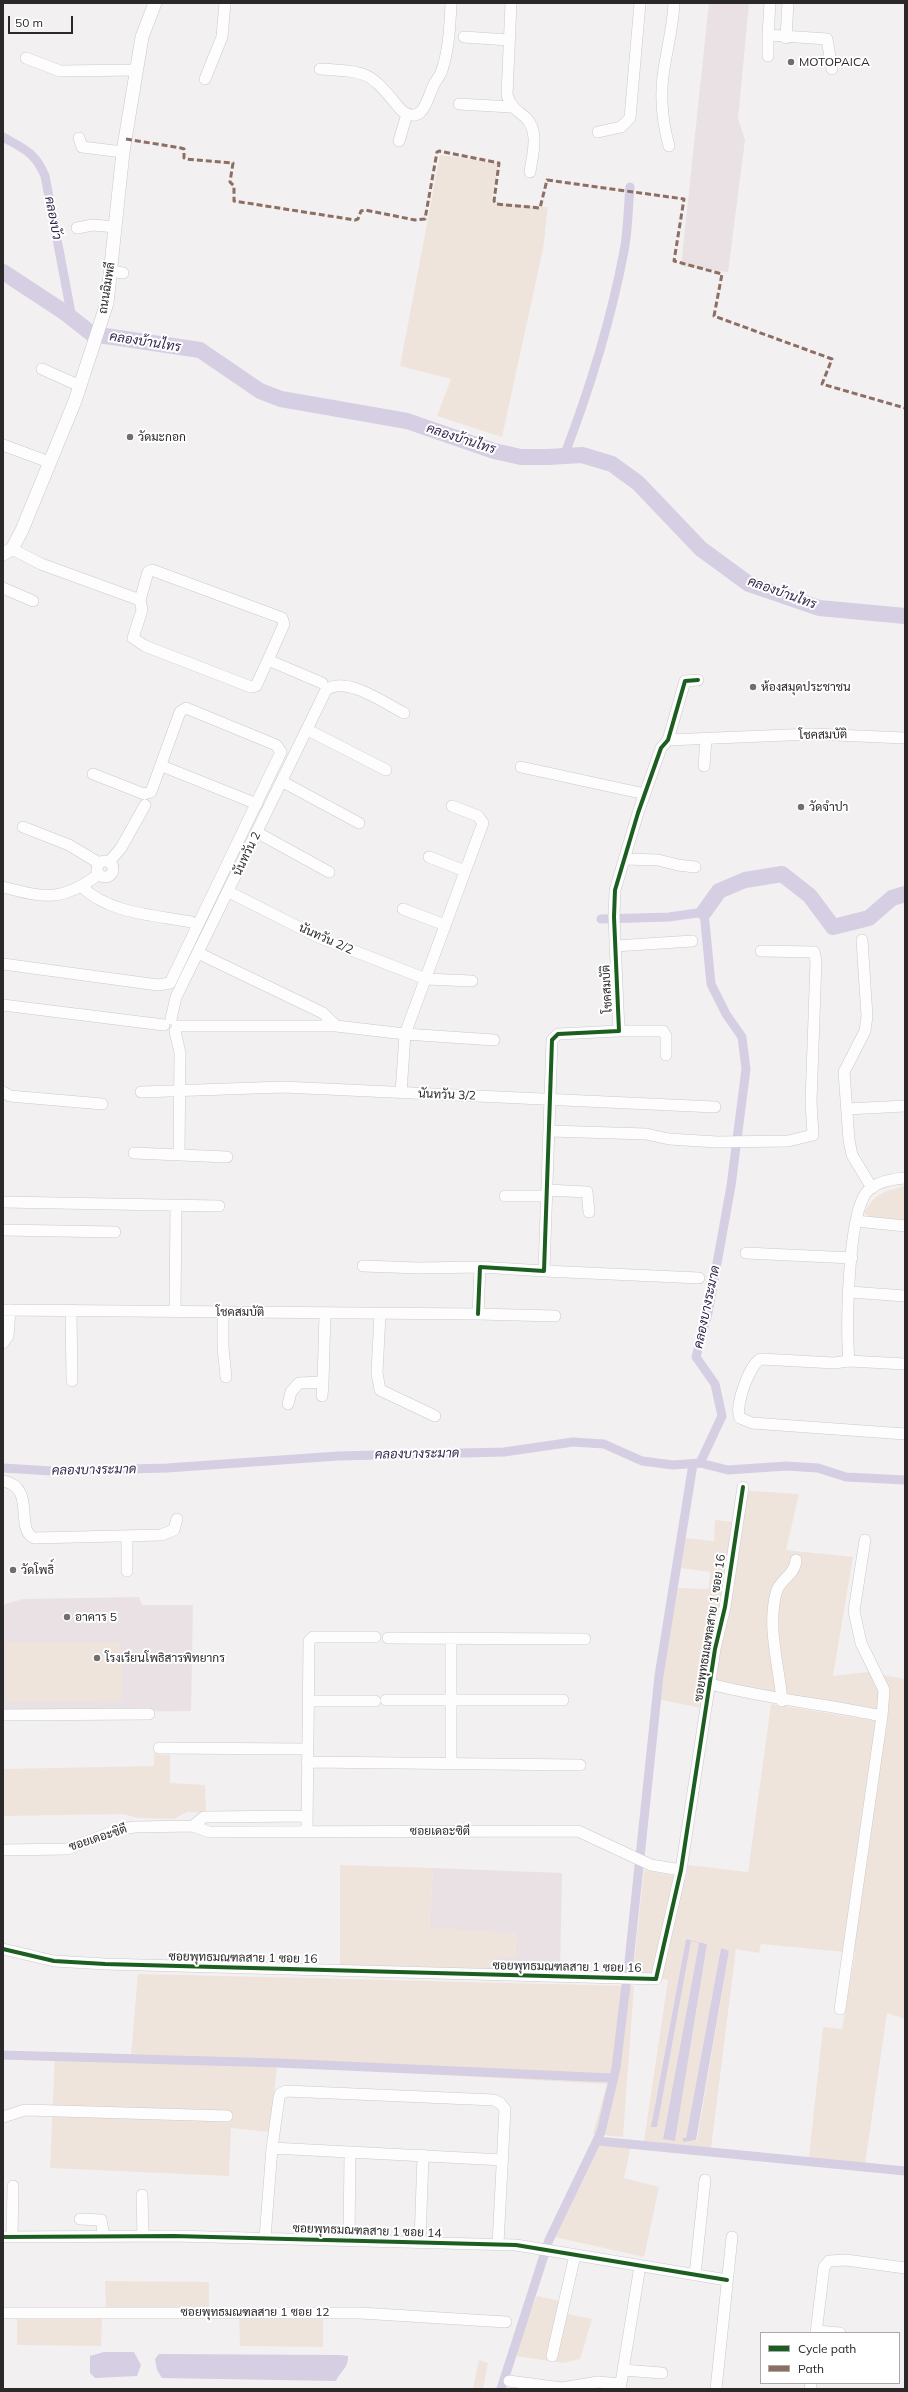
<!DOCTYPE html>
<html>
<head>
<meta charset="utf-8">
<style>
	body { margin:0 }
	#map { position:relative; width:908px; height:2392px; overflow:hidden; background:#f3f0f1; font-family:Mulish,sans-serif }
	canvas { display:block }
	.frame { position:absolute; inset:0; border:4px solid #2a2828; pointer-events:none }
	.legend { position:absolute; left:760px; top:2332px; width:140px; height:52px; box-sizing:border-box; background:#fff; border:1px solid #aaa9a9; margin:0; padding:5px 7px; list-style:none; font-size:12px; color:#2a2828 }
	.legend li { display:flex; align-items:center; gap:8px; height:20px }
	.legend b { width:20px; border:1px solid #aaa9a9 }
	.scale { position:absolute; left:8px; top:16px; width:65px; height:18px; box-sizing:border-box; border:2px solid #2a2828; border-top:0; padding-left:5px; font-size:12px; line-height:14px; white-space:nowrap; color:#2a2828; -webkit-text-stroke:3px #fff; paint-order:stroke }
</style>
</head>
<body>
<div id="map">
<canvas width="908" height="2392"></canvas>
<div class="frame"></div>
<ul class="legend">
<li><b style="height:5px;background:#1b5e20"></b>Cycle path</li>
<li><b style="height:5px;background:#8d6e63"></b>Path</li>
</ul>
<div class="scale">50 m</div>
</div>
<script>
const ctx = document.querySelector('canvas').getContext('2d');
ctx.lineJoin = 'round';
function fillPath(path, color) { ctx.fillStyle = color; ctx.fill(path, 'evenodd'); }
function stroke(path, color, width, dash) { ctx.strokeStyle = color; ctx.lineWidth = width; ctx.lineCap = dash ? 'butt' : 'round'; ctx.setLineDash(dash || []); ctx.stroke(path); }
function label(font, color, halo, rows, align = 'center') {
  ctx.font = font + ' Mulish,Sarabun,sans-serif'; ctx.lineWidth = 4; ctx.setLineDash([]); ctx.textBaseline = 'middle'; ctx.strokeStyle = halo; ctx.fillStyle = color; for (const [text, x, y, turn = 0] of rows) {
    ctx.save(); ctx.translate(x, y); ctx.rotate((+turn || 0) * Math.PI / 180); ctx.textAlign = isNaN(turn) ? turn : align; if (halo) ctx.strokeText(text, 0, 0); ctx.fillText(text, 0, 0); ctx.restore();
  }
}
fillPath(new Path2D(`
	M709,3h40l-11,116 7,21 -17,132 -47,-6z
	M139,1597l3,8h51l-2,106 -188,2v-107l2,-2 18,-5z
	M433,1868l129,5 -2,101 -61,-2v-15h16l2,-23 -88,-6z`), '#eae1e4');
fillPath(new Path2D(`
	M440,155l59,8 -8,39 57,5 -5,42 -41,188 -65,-21 14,-37 -51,-13z
	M905,1186v36l-32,-2 -9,-7c12,-21 19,-21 41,-27z
	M737,1490l62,4 -13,56 67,7 -20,119 35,-4 37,7v340l-18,-6 -23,158 -56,-5 15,-139 19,2 13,-76 -94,-9 -2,9 -23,-4 -25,199 -67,-7 24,-161 -35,-7 11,-103 42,8 2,-13 60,7 23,-168 105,17 3,-8 -172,-32 -6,27 -40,-8 8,-76 7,-36 33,1 1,-17 -29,-4 3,-30 30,3 1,-21 18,2zM686,1939l21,5 -32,197 -12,-3 36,-195 -8,-2 -40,186zM721,1948l8,3 -32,189 -13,2 -2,-4h4z
	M6,1642h115l1,59 -116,1z
	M154,1754l16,1v28l35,2 1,28 -19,-1 -13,7 -36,-1 -15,-4 -120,2v-47l151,-3z
	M340,1865l93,3 -4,59 88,7 -2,24 -16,-1v15l-159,-7z
	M138,1974l496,12 -11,151 -30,-3 14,-50 -330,-18 -7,66 -39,-4 -2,48 -179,-8 5,-115 76,1z
	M600,2144l31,2 -7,32 35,9 -15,70 -89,-20z
	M105,2281l104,1v26h-103z
	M537,2296l32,7 -1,11 24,5 -12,40 -17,4 -48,-7 6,-21z
	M17,2318l85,1 -1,27 -84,-1z
	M239,2318l84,1v28l-83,-1z
	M479,2360l9,3 -5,26h-10z`), '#efe4dc');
fillPath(new Path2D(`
	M686,1939l21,5 -32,197 -12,-2 36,-196 -8,-2 -34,186h-6z
	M721,1948l8,3 -33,189 -12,2 -2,-4h4z
	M104,2352h30l7,13 -4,11 -42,2 -5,-5v-17z
	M159,2354l182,1 7,1c0,13 -7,14 -12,25l-174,-3 -5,-8 -2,-11z`), '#d6cee2');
stroke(new Path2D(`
	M3,137c21,12 32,15 42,39l27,142
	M564,456c25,-65 47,-136 60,-205 4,-20 4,-43 6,-64
	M601,919l68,-2 35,-5 7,72 15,30 16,23 4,32 -15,117 -23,127 -12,44 19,27 7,32 -22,47
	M3,1468l48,3 116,-3 171,-12 166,-4 69,-10 31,2 38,17 31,4 27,-2 28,7 58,-4 32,2 28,9 59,3
	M628,1971l31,-295 34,-212
	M3,2055l275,8 335,15
	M598,2141l307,30
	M501,2389l48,-149 52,-108 15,-64 10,-83`), '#d6cee2', 9);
stroke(new Path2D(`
	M3,272l61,40 28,22 108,16 60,41 21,8 126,22 87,30 27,6h27l34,-2 30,9 26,19 63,66 48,35 70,24 86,8
	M704,912l15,-21 26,-11 37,-6 28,22 23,31 36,-9 23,-20 13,-4`), '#d6cee2', 16);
const minor = new Path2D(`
	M511,3l-4,92c5,14 9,14 19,23 14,14 6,38 4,54
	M770,3l-2,32 59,4 5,30
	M464,37l45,3
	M786,38l2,-35
	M768,56v-21
	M26,58l34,13 77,-1
	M320,69c52,3 49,3 82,42 20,13 24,-8 30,-22 2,-7 8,-12 10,-19 7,-21 8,-45 9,-67
	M205,79l17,-42 3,-34
	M459,104l52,3
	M598,132l23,-5 9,-9 10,-115
	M79,138l3,9 41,5
	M399,141l8,-27
	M669,146c-6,-22 -9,-46 -6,-70 3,-24 10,-48 11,-73
	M77,228l16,-3 22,2
	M111,271l12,2
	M42,369l38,17
	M3,445l46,17
	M12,549l29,15 99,36 2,10 -9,28 12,8 106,41 5,-1 12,-26 54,23
	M3,588l30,13
	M140,600l8,-28 4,-2 130,48 2,6 -16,36
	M308,730l78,40
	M668,740l144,-6 93,4
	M162,766l95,38
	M704,766l2,-27
	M521,767l124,27
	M283,782l76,41
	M23,827l46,18 30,18
	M258,833l71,39
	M429,857l36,14
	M624,859l34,1 20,5 17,2
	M97 869a8 8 0 1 1 16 0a8 8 0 1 1-16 0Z
	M109,862l12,-14 24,-43
	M3,887c42,11 59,15 96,-13
	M82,887c28,27 73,28 109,35
	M229,892l89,45 108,42 46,2
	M403,909l42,16
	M862,940l5,76 -2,15 -21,41 5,68 3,15 20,33
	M615,946l77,-5
	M198,953l125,60 13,13
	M3,964l155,21 12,-2 111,-231 -5,-7 -90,-37 -6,4 -29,80 -7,2 -51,-20
	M3,1005l161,20
	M171,1019l5,-22 150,-307c20,-15 58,13 78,23
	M177,1026h159l69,8 89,6
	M175,1031l5,22 -1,102
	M619,1031h44l3,5v19
	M3,1092l7,4 92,8
	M141,1092l142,-5 432,20
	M401,1093l4,-59 78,-211 -5,-7 -26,-10
	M847,1109l58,-3
	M550,1131l96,3 23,5 48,3 71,-1 25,-6 -2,-33 5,-141 -2,-9 -53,-1
	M134,1153l93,4
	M547,1190l40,2 2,20
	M505,1196h42
	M3,1202l216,4
	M856,1221l49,5
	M3,1230l112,2
	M746,1253l106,5
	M363,1266l56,2 61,-1
	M544,1271l155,7
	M850,1292l55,4
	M3,1310l475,4 77,2
	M71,1310l1,71
	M175,1312l1,-107
	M223,1312v35l3,30
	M380,1314l-3,59 3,17 55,26
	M478,1314l2,-47 64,4 8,-231 6,-6 61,-3 -5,-114 1,-27 23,-77 23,-65 7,-8 17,-59 13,-1
	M3,1343l5,-7 2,-26
	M849,1361c-3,-35 -1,-136 15,-165 8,-14 27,-17 41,-18
	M905,1364l-56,-3 -15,2 -73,-4c-11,4 -27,48 -21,59l12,5 153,11
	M322,1396l1,-14
	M288,1404l3,-12 8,-9 24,-1 2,-68
	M3,1481c34,6 11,48 31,57l127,-3 13,-5 3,-11
	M127,1537v34
	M865,1540l-11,71 7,32 23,47 -2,26
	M388,1638l197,1
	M451,1638v126
	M710,1684c57,15 115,20 172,32l-42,293
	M386,1700h177
	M308,1701h67
	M782,1701c-3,-36 -15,-72 -6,-108 3,-14 19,-17 20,-33
	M3,1715l146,-1
	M159,1748l148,1
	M307,1762l273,3
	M193,1826l11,-9 103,-1
	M307,1831l2,-190 4,-4h62
	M3,1850l64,-1 53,-20 15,-2 58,-1 16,6 369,-1 73,34 30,5
	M3,1949l51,12 51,3 551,15 25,-109 34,-221 10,-42 18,-120
	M3,2117l22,-7 202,6
	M272,2148l231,12
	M142,2195l1,41
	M80,2219l21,1 3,17
	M3,2237l171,-1 342,9 211,35
	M12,2237l1,-51
	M265,2238l7,-90 7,-50 1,-4 6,-3 208,9 6,3 5,6 -7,135
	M349,2240l1,-88
	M420,2242l3,-87
	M695,2275l10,-95
	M3,2313h357l146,9
	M817,2331l23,2
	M816,2333l8,-66 5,-6 17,-1 59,8
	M552,2356l23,-101
	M623,2370l39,3
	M509,2381l53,7 36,-6 23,2
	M620,2389l20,-123
	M716,2389l16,-152
	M810,2389l1,-6`);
const tertiary = new Path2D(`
	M3,554l9,-5 10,-19 53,-129 32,-98 16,-151 19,-115 13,-34`);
stroke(minor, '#cbc9c9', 12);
stroke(tertiary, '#cbc9c9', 14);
stroke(minor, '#fdfdfd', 11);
stroke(tertiary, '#fdfdfd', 13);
stroke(new Path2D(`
	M126,139l55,9 3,1v9l2,1 47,4 -3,19 4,4v15l121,19 3,-1 3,-8 4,-1 50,10 10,-1 12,-67 2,-1 60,12 -5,38 2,3 44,4 7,-28 137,19 -10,62 48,13 -8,42 118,43 -10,25 83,24`), '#8d6e63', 3, [6, 3]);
stroke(new Path2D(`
	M478,1314l2,-47 64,4 8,-231 6,-6 61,-3 -5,-114 1,-27 23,-77 23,-65 7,-8 17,-59 13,-1
	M3,1949l51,12 51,3 551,15 25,-109 34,-221 10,-42 18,-120
	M3,2237l171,-1 342,9 211,35`), '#1b5e20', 4);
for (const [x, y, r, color] of [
	[791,62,4,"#706e6e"],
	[130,437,4,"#706e6e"],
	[753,687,4,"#706e6e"],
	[801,807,4,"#706e6e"],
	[13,1570,4,"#706e6e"],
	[67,1617,4,"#706e6e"],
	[97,1658,4,"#706e6e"]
]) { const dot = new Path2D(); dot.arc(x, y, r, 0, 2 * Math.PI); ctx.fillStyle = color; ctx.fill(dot); stroke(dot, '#fff', 1.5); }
label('12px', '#2a2828', '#fff', [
	["MOTOPAICA",799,62],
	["วัดมะกอก",138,437],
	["ห้องสมุดประชาชน",761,687],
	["วัดจำปา",809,807],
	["วัดโพธิ์",21,1570],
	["อาคาร 5",75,1617],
	["โรงเรียนโพธิสารพิทยากร",105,1658]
], 'left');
label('12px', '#2a2828', '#fff', [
	["ถนนฉิมพลี",107,288,-81],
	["โชคสมบัติ",823,735,-1],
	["นันทวัน 2",247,854,-64],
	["นันทวัน 2/2",326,939,24],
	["โชคสมบัติ",607,989,-93],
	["นันทวัน 3/2",447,1095,2],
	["โชคสมบัติ",240,1312],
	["ซอยพุทธมณฑลสาย 1 ซอย 16",710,1628,-81],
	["ซอยเดอะซิตี",440,1831],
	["ซอยเดอะซิตี",98,1838,-18],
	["ซอยพุทธมณฑลสาย 1 ซอย 16",243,1958,1],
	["ซอยพุทธมณฑลสาย 1 ซอย 16",567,1967,1],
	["ซอยพุทธมณฑลสาย 1 ซอย 14",367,2231,2],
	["ซอยพุทธมณฑลสาย 1 ซอย 12",255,2312]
]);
label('italic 13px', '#35264d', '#fff', [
	["คลองบัว",53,218,79],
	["คลองบ้านไทร",145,342,9],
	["คลองบ้านไทร",461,439,18],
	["คลองบ้านไทร",782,593,20],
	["คลองบางระมาด",707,1307,-78],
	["คลองบางระมาด",417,1454,-1],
	["คลองบางระมาด",94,1470,-1]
]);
</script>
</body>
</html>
